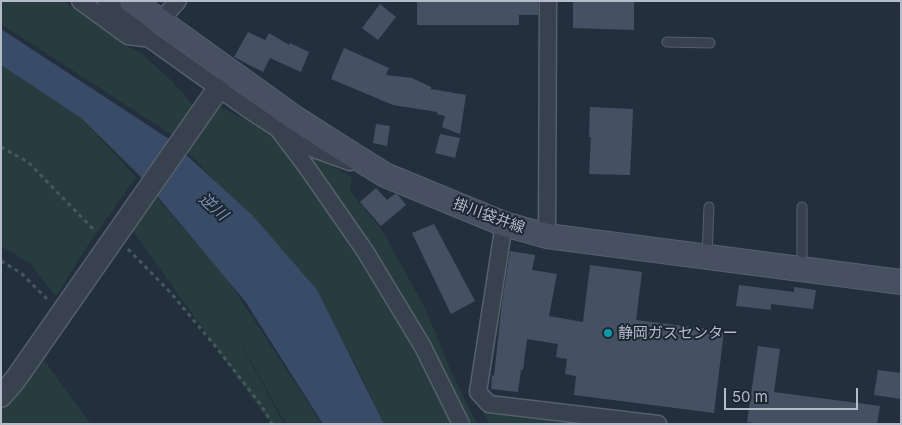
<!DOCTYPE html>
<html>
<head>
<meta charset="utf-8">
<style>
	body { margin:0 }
	#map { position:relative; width:902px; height:425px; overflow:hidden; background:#242f3e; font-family:Inter,sans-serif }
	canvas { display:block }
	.frame { position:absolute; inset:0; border:2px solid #b4bcc9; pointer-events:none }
	.scale { position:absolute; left:724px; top:388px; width:134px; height:22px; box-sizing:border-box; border:2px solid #b4bcc9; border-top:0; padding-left:6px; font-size:15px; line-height:18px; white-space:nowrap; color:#b4bcc9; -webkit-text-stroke:4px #1d2633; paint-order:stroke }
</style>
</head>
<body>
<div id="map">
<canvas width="902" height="425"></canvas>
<div class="frame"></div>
<div class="scale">50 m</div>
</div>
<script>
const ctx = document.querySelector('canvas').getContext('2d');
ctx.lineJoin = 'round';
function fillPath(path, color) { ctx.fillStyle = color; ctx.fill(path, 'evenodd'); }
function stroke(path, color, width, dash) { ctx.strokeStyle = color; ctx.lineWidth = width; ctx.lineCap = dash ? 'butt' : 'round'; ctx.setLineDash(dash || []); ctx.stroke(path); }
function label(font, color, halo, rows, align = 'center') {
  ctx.font = font + ' Inter,"Noto Sans JP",sans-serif'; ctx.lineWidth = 4; ctx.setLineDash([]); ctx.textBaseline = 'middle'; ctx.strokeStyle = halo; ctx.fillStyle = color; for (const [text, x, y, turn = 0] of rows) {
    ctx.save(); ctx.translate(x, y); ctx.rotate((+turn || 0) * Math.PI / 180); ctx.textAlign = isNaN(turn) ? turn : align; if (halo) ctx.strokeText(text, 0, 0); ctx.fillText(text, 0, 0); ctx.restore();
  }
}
fillPath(new Path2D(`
	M1,1h63l60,44 17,8 32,29 19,22 33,5 127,68 -2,14 32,39 44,80 25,61 26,53h-93l-25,-53 -50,-90 -137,-146 -171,-111z
	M1,65l80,53 55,59 -52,74 -28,45 -27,-33 -28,-17z
	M153,182l1,12 74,86 94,144h-36l-61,-109 59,109h-13l-138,-193z
	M44,360l47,64h-90v-22z
	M483,412l83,10v2h-77z`), '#263c3f');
fillPath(new Path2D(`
	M1,29l168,110 84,77 64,74 67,134h-61l-78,-123 -102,-122 -62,-61 -80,-53z`), '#394c67');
fillPath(new Path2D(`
	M417,1h121v14h-19v10h-102z
	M573,1h61v29l-61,-2z
	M380,4l16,13 -18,23 -16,-12z
	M248,32l17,8 4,-7 20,12 1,-2 19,9 -8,20 -31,-14 -7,14 -29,-15z
	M344,48l45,20 -3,7 26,3 19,9v2l35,6 -6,39 -18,-7 3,-11 -8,-2v-2l-44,-7 -62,-26z
	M590,107l43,2 -3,66 -41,-1 2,-37h-2z
	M376,124l14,2 -3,20 -14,-3z
	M440,134l20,4 -5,20 -20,-5z
	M376,188l11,12 8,-6 3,1 8,10 -25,21 -21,-24z
	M434,224l41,77 -24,13 -39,-81z
	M510,251l25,4 -3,15 25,4 -8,42 34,6 7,-57 52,7 -6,48 88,11 -10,82 -140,-18 2,-19 -11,-2 2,-15 -11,-2 2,-13 -31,-5 -4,31h-2l-3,22 -27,-3 1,-14 2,1 8,-74z
	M739,285l55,7v-5l22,3 -3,19 -42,-5v6l-35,-4z
	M758,346l22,3 -6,43 106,14 -3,18h-118l-12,-2z
	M878,370l23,3v26l-27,-4z`), '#455162');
const service = new Path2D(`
	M667,42l43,1
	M707,256l2,-49
	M802,269v-62`);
const minor = new Path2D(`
	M80,1l48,35 16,2
	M106,1l42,37 101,72 54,35 47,17
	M160,21l18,-20
	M278,129l28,37 59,85 58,96 38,77
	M504,224l-26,168 11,12 169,20
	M547,236l1,-235`);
const tertiary = new Path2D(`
	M1,396l14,-16 203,-291`);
const secondary = new Path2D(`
	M132,1l163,117 42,27 48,30 119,49 43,12 354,46`);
stroke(service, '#565f6c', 11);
stroke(minor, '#565f6c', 19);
stroke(tertiary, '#565f6c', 24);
stroke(secondary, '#565f6c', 26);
stroke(new Path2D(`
	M1,147l27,15 67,69
	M128,249l42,43 46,55 45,58 11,19
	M1,261l20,12 27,27`), '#44595c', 3, [4, 4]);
stroke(service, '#38414e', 9);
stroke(minor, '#38414e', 16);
stroke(tertiary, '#38414e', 21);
stroke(secondary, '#465061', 24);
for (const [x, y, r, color] of [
	[608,333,5,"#0f9aa8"]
]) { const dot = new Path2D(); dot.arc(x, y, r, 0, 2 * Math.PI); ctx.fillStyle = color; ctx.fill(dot); stroke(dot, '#1d2633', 2); }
label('15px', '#b4bcc9', '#1d2633', [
	["掛川袋井線",489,216,20]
]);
label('15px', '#b4bcc9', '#1d2633', [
	["静岡ガスセンター",618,333]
], 'left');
label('italic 16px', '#7c92b1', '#1d2633', [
	["逆川",213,207,41]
]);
</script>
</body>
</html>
